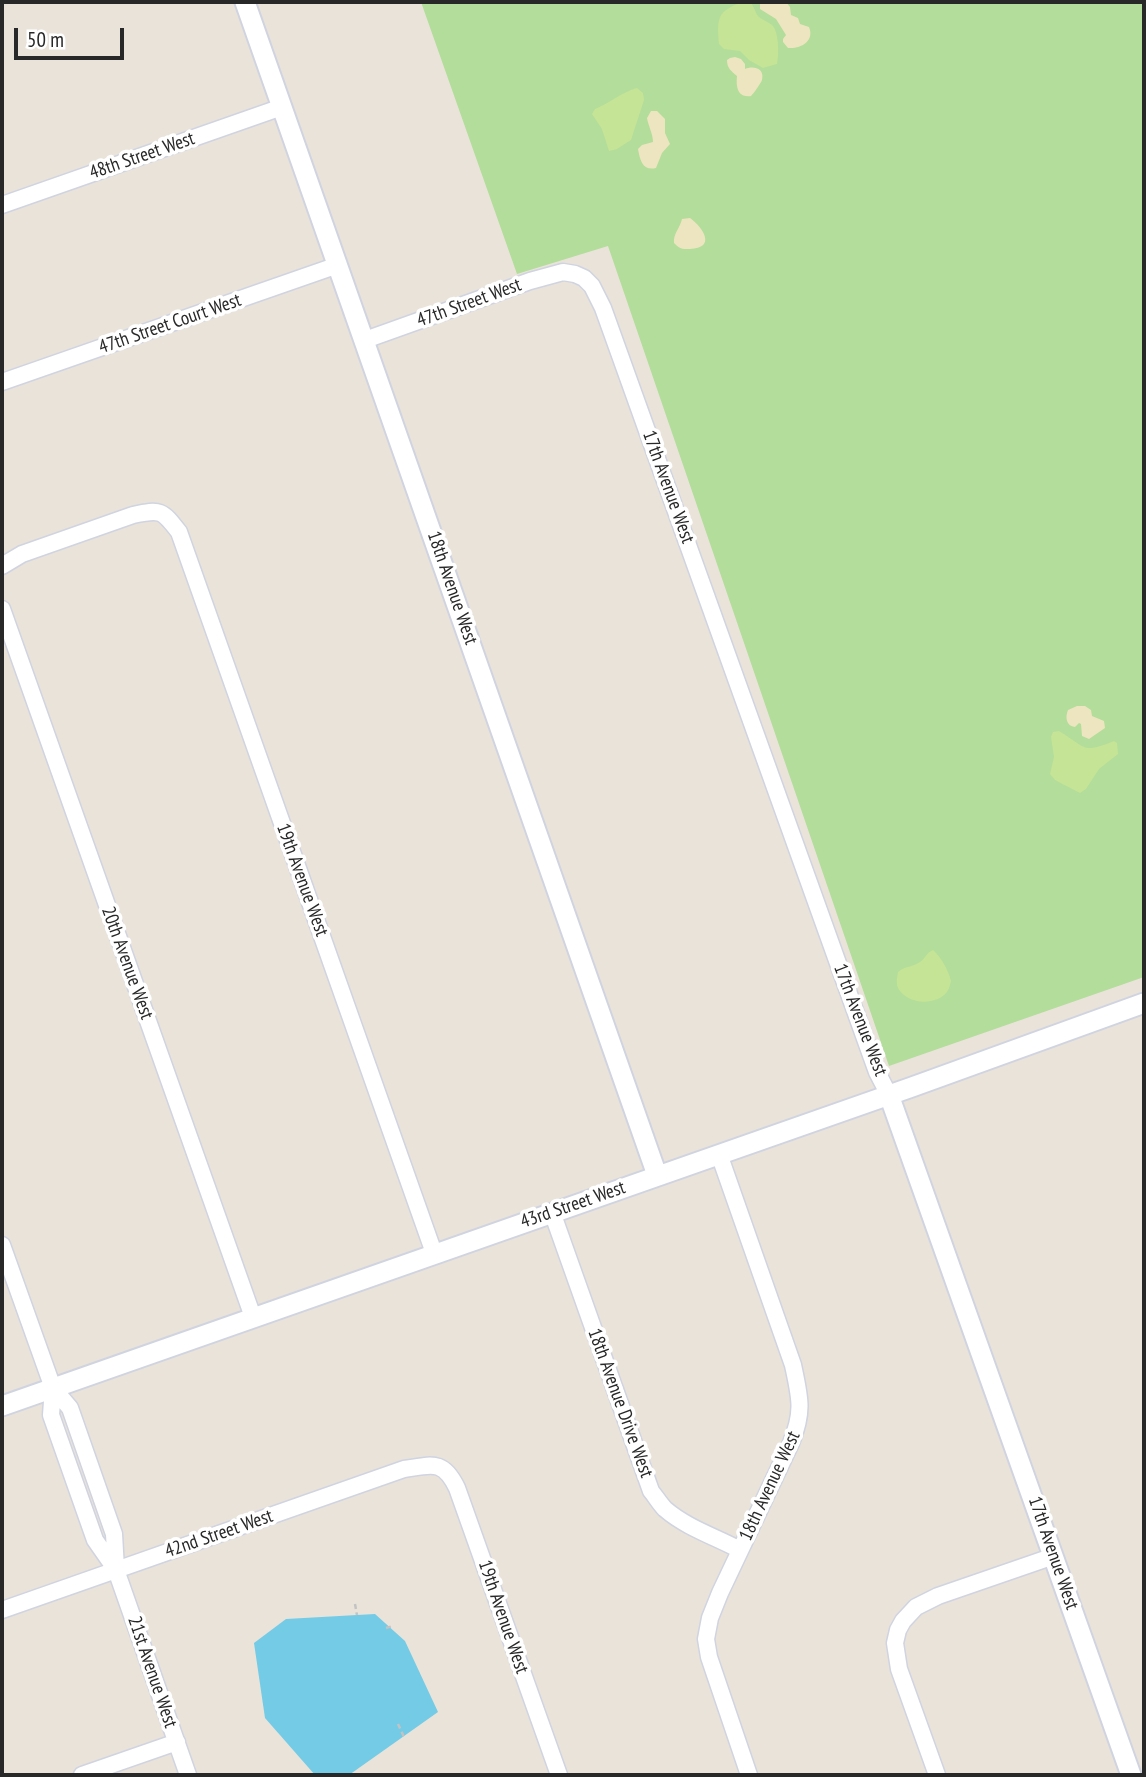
<!DOCTYPE html>
<html>
<head>
<meta charset="utf-8">
<style>
	body { margin:0 }
	#map { position:relative; width:1146px; height:1777px; overflow:hidden; background:#eae3da; font-family:"PT Sans Narrow",sans-serif }
	canvas { display:block }
	.frame { position:absolute; inset:0; border:4px solid #282828; pointer-events:none }
	.scale { position:absolute; left:14px; top:28px; width:110px; height:32px; box-sizing:border-box; border:4px solid #282828; border-top:0; padding-left:9px; font-size:21px; line-height:24px; white-space:nowrap; color:#282828; -webkit-text-stroke:5px #fff; paint-order:stroke }
</style>
</head>
<body>
<div id="map">
<canvas width="1146" height="1777"></canvas>
<div class="frame"></div>
<div class="scale">50 m</div>
</div>
<script>
const ctx = document.querySelector('canvas').getContext('2d');
ctx.lineJoin = 'round';
function fillPath(path, color) { ctx.fillStyle = color; ctx.fill(path, 'evenodd'); }
function stroke(path, color, width, dash) { ctx.strokeStyle = color; ctx.lineWidth = width; ctx.lineCap = dash ? 'butt' : 'round'; ctx.setLineDash(dash || []); ctx.stroke(path); }
function label(font, color, halo, rows, align = 'center') {
  ctx.font = font + ' "PT Sans Narrow",sans-serif'; ctx.lineWidth = 7; ctx.setLineDash([]); ctx.textBaseline = 'middle'; ctx.strokeStyle = halo; ctx.fillStyle = color; for (const [text, x, y, turn = 0] of rows) {
    ctx.save(); ctx.translate(x, y); ctx.rotate((+turn || 0) * Math.PI / 180); ctx.textAlign = isNaN(turn) ? turn : align; if (halo) ctx.strokeText(text, 0, 0); ctx.fillText(text, 0, 0); ctx.restore();
  }
}
fillPath(new Path2D(`
	M421,2h723v975l-255,89 -281,-820 -91,28z`), '#b3dd9a');
fillPath(new Path2D(`
	M760,2h26l4,5 1,8 7,3 2,6 9,3c6,14 -8,22 -21,21l-5,-6v-3l3,-4 -10,-16 -16,-10z
	M735,57l6,2 4,5v5c7,-3 20,-2 17,11 -1,3 -8,13 -11,16 -14,2 -15,-10 -14,-20 -6,-5 -10,-8 -10,-16l3,-2z
	M651,111h6l8,8v14l5,11 -8,9 -6,15c-13,3 -16,-7 -18,-19l4,-4 11,-3c0,-8 -5,-17 -6,-24z
	M690,218c14,10 26,30 0,31 -9,0 -10,0 -16,-6 -1,-9 6,-15 8,-24z
	M1077,706h8l6,4 1,6 12,5 1,7 -16,11 -7,-3 -1,-12 -2,-1 -4,4c-9,-1 -10,-10 -7,-17z`), '#ede5bf');
fillPath(new Path2D(`
	M742,2h8c4,4 5,10 8,14 4,4 11,6 15,10 6,8 6,29 4,38l-14,4 -14,-8 -9,-9 -16,-2 -5,-5c-2,-27 -2,-32 23,-42z
	M637,88l6,5 1,7 -13,40 -14,9 -8,2 -7,-22 -10,-15 3,-5c15,-6 27,-17 42,-21z
	M1059,731c28,17 23,23 55,10l3,2 1,11 -19,15 -13,20 -6,4 -25,-13 -5,-6 4,-17 -3,-20 2,-5z
	M933,950c9,8 15,20 18,31 -1,4 -2,8 -4,11 -11,14 -40,13 -49,-4 -2,-5 -1,-10 0,-16 7,-6 15,-5 22,-10 6,-4 6,-9 13,-12z`), '#c5e496');
fillPath(new Path2D(`
	M375,1614l30,27 33,71 -89,63h-34l-50,-57 -11,-75 32,-24z`), '#73cbe6');
const minor = new Path2D(`
	M2,205l280,-98
	M365,340l165,-59 33,-9 12,2 9,4 8,8 11,22 274,764 12,23
	M2,382l336,-117
	M2,566l20,-12 111,-39c28,-6 29,-5 46,17l255,721
	M2,609l251,708
	M719,1154l74,211c7,33 11,46 -2,78l-71,150 -10,25 -4,21 3,18 40,118
	M552,1212l99,279c5,6 9,13 14,18 22,19 51,28 75,41
	M2,1245l51,143 17,20 44,126 2,35
	M53,1388l-2,27 44,125 21,30 72,205
	M2,1610l402,-141c28,-4 39,-10 53,19l102,287
	M82,1775l95,-33
	M937,1775l-38,-106 -4,-26 3,-13 5,-9 13,-14 22,-11 116,-40`);
const tertiary = new Path2D(`
	M245,2l412,1173
	M889,1095l242,680
	M2,1406l910,-319 232,-84`);
stroke(minor, '#d0d4e0', 19);
stroke(tertiary, '#d0d4e0', 23);
stroke(new Path2D(`
	M355,1604l2,11
	M386,1628l7,-2
	M398,1724l6,13`), '#c3c3c3', 2.5, [5, 3.5]);
stroke(minor, '#fff', 16);
stroke(tertiary, '#fff', 19);
label('19px', '#282828', '#fff', [
	["48th Street West",142,156,-19],
	["47th Street West",469,303,-20],
	["47th Street Court West",170,324,-19],
	["17th Avenue West",668,487,70],
	["18th Avenue West",452,588,71],
	["19th Avenue West",302,880,70],
	["20th Avenue West",127,963,70],
	["17th Avenue West",860,1020,69],
	["43rd Street West",573,1205,-19],
	["18th Avenue Drive West",620,1403,70],
	["18th Avenue West",770,1486,-65],
	["42nd Street West",219,1534,-19],
	["17th Avenue West",1053,1553,71],
	["19th Avenue West",503,1617,71],
	["21st Avenue West",152,1672,71]
]);
</script>
</body>
</html>
